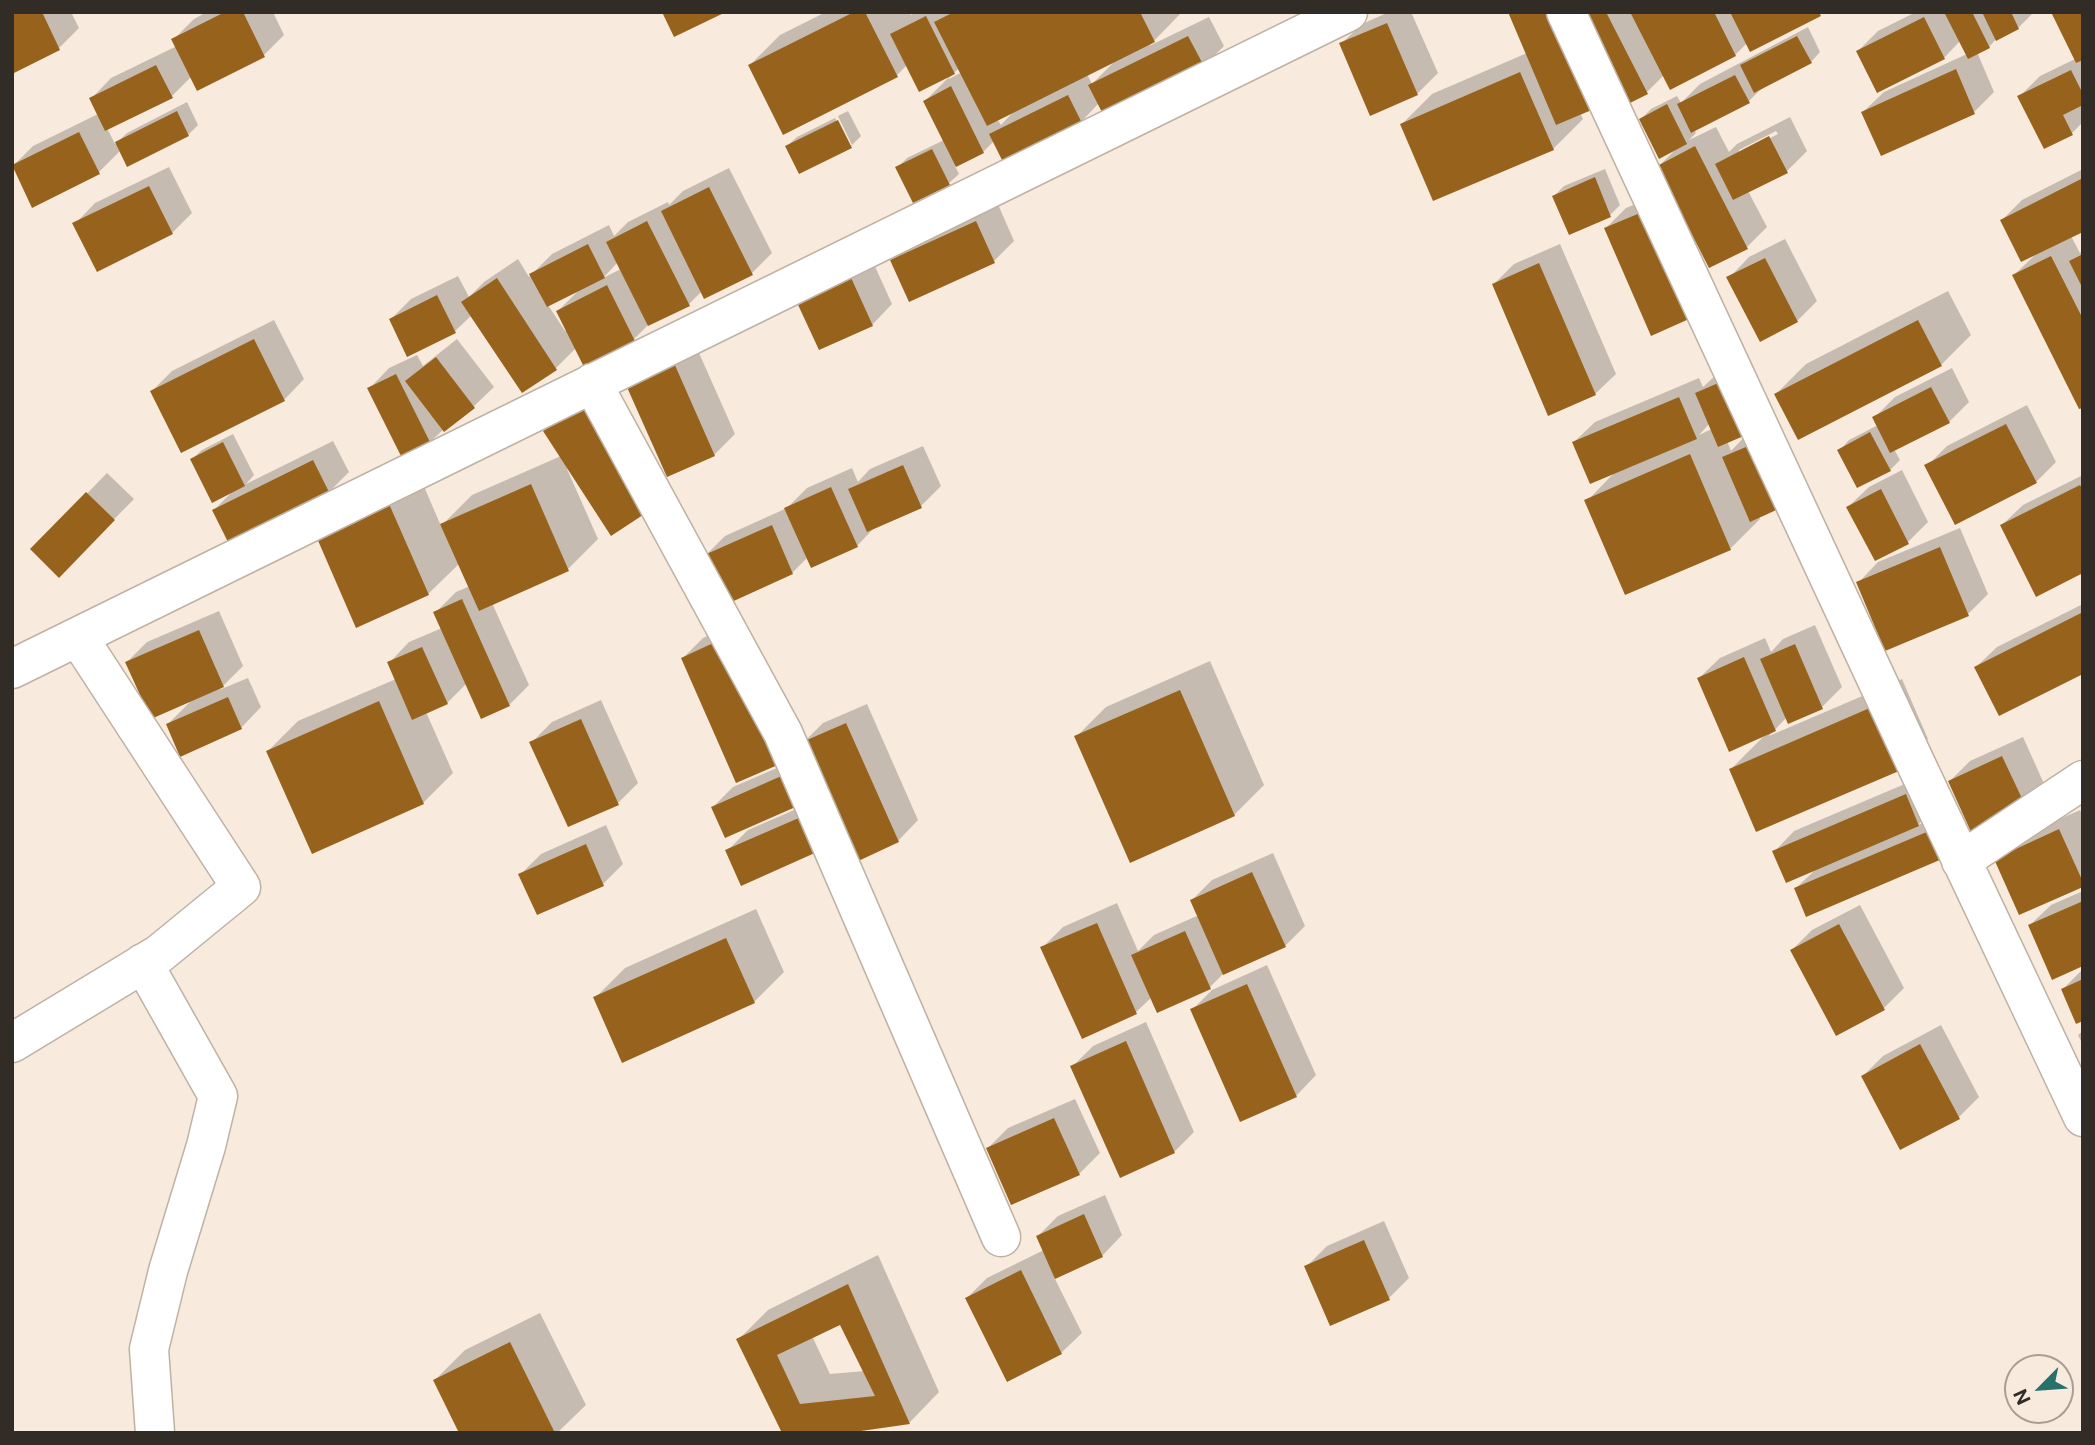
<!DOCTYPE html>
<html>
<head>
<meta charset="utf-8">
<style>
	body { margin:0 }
	#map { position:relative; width:2095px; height:1445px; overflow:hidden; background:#f8eadc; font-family:"Public Sans",sans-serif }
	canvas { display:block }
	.frame { position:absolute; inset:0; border:14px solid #312c26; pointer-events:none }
	.north { position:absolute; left:2004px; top:1354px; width:70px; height:70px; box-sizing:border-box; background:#f8eadc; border:2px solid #a89e93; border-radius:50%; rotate:245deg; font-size:19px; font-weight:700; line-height:28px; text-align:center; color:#312c26 }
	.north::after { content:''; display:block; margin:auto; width:24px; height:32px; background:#27716c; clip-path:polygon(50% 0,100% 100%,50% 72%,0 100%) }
</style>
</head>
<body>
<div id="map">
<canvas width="2095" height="1445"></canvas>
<div class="frame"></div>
<div class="north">N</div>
</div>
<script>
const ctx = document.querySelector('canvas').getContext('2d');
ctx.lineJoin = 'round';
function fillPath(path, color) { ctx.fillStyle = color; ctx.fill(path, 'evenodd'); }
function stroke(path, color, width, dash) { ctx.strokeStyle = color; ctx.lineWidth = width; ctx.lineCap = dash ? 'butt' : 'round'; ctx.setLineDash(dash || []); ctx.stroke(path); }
fillPath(new Path2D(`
	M12,12h59l8,16 -20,20z
	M207,12h66l11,23 -20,20 -72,21 -20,20 -65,32 8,16 12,-11 60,-31 11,23 -10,10 -67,15 -22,22 -86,-6 20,-20 65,-32 -7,-15 20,-21 66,-32 -3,-7 20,-20z
	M826,12h84l1,3 5,-3h266l-33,34 60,-29 15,29 -20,20 -105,37 -18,19 -87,19 -11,11 -28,14 4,8 -10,9 -36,18 -16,-33 10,-10 37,-18 -19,-39 26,-26 -44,-10 -10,10 -147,-10 30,-30zM1116,60l-24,24 -5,-10zM959,68l3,4 -13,7v-1zM1015,110l-14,15 -4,-6z
	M1389,12h22l27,61 -21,21 -46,19 -30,-69 21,-20z
	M1510,12h312l-74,30 -13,13 -71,20 -17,17 -35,-4 -32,25 3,6 -30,30 -151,-25 30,-30 95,-41z
	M1916,12h118l-16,16 -21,10 -8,9 -12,5 17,40 -20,20h-111l21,-20 83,-38 -7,-13 -16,17 -86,-7 20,-20z
	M2083,12v110l-11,11 -53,-36 21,-21 35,-17z
	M1808,27l12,25 -9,10 -46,23 -16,16 -55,28 2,4 -7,7 27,-13 13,25 8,-8 53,-27 17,34 -20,20 -39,20 19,36 -20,20 -50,-7 -2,1 22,53 -111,-66 20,-20 45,-19 -12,-23 17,-17 -35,-30 10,-10 26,-13 4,7 19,-19zM1776,131l2,3 -39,20v-4z
	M848,111l13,25 -9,9 -14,-29z
	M835,118l14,27h3l-1,1h-64l10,-9z
	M169,167l23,46 -20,20 -97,-9 20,-21z
	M729,168l43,85 -20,20 -50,18 -13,13 -40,20 -15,15 -50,25 -8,-16 -20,20 -33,23 -51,-76 -17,16 -64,-12 20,-20 47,-23 11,21 15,-15 34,-23 11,18 23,-23 57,-29 5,11 14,-14 40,-20 1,3 14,-14zM618,262l3,7 -18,9zM580,289l-22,22 9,19 -2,1 -17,-26z
	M1605,169l15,36 -10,10 -40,18 -16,-37 10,-10z
	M2083,169v61l-12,6 9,17 3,-3v156l-69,-131 21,-20 -33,-35 20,-20z
	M997,202l17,39 -20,20h-102l21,-21z
	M1785,239l32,62 -20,20 -68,-43 20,-21z
	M1560,244l56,130 -21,20 -101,-110 20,-20z
	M868,251l24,53 -20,21 -76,-30z
	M1948,291l23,44 -30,30 -165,29 30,-30z
	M274,320l30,59 -20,21 -132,-9 20,-20z
	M457,339l37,48 -21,20 -29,22 -14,13 -61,-53 20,-21 28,-13 6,11z
	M695,344l40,90 -21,21 -86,-70z
	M1750,359l22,51 -26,26 33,-13 26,62 -46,31 1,3 -30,30 -143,-48 28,-29 -41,-30 21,-20 104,-44 4,9 15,-14zM1710,423l2,6 -13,6zM1750,431l-19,20 -4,-10z
	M1952,368l17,34 -20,20 -55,27 6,11 -10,10 -50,-20 9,-10 29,-15 -4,-7 21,-21z
	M605,385l66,102 -20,20 -82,-39 -2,1 31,70 -30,30 -76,34 37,82 -20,20 -42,-22 -20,20 -21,9 27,61 -30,30 -155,-52 30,-30 98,-42 -7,-16 20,-21 33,-14 -7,-15 21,-21 14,-6 -10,-23 -32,31 -113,-64 101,-62 25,58 31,-31 89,-39 -16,-24 20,-21z
	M2027,405l29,57 -20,20 -109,-16 20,-20z
	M233,434l21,41 -8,9 87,-43 16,31 -20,20 -115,18 18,-18 -40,-33 10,-9z
	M923,446l18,40 -20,20 -46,21 -18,19 -49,11 -16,16 -87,-17 20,-20 62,-28 20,-20 45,-20 6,14 12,-13z
	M1902,470l26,52 -20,20 -60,-35 21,-20z
	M107,473l27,26 -75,76 -26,-26z
	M2083,475v96l-81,-46 21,-20z
	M1960,528l28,66 -20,20 -110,-31 20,-21z
	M2083,604v68l-107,-5 21,-20z
	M219,611l24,55 -24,24 29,-12 13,29 -20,21 -73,-4 25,-25 -66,-37 20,-20z
	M744,619l55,123 -116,-84 20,-20z
	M1815,625l27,62 -20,20 -35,10 -18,19 133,-57 26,60 -30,30h-167l36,-36 -68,-55 21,-20 45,-20 6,14 12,-13z
	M1210,661l54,124 -30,30 -158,-78 30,-30z
	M601,700l37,83 -20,20 -50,22 -37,-82 21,-21z
	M867,704l51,116 -20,21 -78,-58 -107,24 20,-20 74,-32 -5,-11 21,-21z
	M2023,737l22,49 -73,44 -22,-49 20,-20z
	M1926,775l12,29 -20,21 32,-13 11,25 -165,51 20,-19 -42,-17 20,-21z
	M822,798l14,32 -108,20 20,-20z
	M2080,810l3,7v68l-87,-26 20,-20z
	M606,825l17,39 -20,20 -82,-10 20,-20z
	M1273,853l32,73 -20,20 -60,26 -15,15 -58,10 -16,15 -54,25 -40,-89 21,-21 54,-24 21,48 16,-16 45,-20 -7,-15 20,-20z
	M2083,891v73l-53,-39 21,-20z
	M1860,905l44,83 -20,20 -47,25 -45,-83 20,-20z
	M756,909l28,63 -30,30 -159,-4 30,-30z
	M1267,965l49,110 -20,21 -104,-86 20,-20z
	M2083,969v50l-20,-30z
	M1146,1022l48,110 -20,20 -101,-86 20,-20z
	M1941,1025l38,72 -20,20 -96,-41 20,-20z
	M2083,1031v14l-5,-10z
	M1075,1099l25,54 -21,21 -67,29 -24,-55 20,-20z
	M1105,1195l17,40 -20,21 -48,21 28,56 -21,20 -94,-55 20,-20 57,-28 -6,-14 20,-20z
	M1384,1221l25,57 -20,20 -83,-31 21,-21z
	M878,1255l61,137 -29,30 -76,11h-50l-46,-93 30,-30zM841,1322l24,49 -35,3 -18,-38z
	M540,1313l46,92 -29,28h-96l-26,-53 30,-30z`), '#0003');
fillPath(new Path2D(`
	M12,12h30l18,38 -48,24z
	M225,12h18l22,45 -68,34 -26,-52z
	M662,12h64l-52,25z
	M854,12h11l33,65 -115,58 -35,-70z
	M954,12h186l15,30 -168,84 -53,-104z
	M1508,12h45l41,97 -38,16z
	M1571,12h35l42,82 -28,14z
	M1630,12h84l22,44 -66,34z
	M1730,12h89l2,4 -71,36z
	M1944,12h28l18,36 -22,11z
	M1982,12h29l8,17 -23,12z
	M2051,12h32v48l-7,3z
	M926,16l29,58 -36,18 -29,-58z
	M1924,17l21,42 -68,34 -21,-42z
	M1387,23l31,72 -48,21 -31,-73z
	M1188,36l17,32 -100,50 -17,-33z
	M1797,36l15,27 -58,30 -14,-28z
	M156,65l17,33 -68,33 -16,-33z
	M1956,69l19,45 -94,42 -20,-44z
	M2071,70l12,24v11l-20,10 10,20 -29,14 -27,-53z
	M1520,72l34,78 -121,51 -33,-77z
	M1735,75l15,28 -59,30 -14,-29z
	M951,86l33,67 -28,14 -33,-66z
	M1068,95l14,28 -79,39 -14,-28z
	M1667,104l20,40 -28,15 -20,-40z
	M177,111l12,25 -62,31 -12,-25z
	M838,120l14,28 -53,26 -14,-28z
	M79,132l21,42 -68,34 -20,-43z
	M1769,136l19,37 -55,27 -18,-36z
	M1695,146l53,103 -39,19 -52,-102z
	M932,149l18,36 -37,18 -18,-36z
	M1595,177l16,40 -42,18 -17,-39z
	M2083,178v54l-62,30 -21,-42z
	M149,186l24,48 -76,38 -25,-49z
	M709,187l44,88 -49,24 -43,-88z
	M1652,208l46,107 -47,21 -47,-108z
	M647,221l43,85 -42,20 -42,-84z
	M976,221l19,42 -86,39 -19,-42z
	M588,244l17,34 -58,29 -18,-33z
	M2083,254v35l-14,-28z
	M2051,256l32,63v89l-4,1 -67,-134z
	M1765,258l33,64 -38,20 -34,-65z
	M1539,263l57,132 -48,21 -56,-132z
	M848,271l25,55 -54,24 -26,-56z
	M497,278l60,92 -35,23 -61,-91z
	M607,285l28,56 -51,26 -28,-56z
	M437,295l19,38 -49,24 -18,-38z
	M1918,320l24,46 -144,74 -24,-46z
	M254,339l31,62 -104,52 -31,-62z
	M436,357l39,51 -31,24 -39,-51z
	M674,363l41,93 -48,21 -41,-92z
	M396,374l35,70 -29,14 -35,-70z
	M1730,378l23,54 -35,15 -23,-54z
	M1931,387l19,36 -60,30 -18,-36z
	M1679,397l18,42 -107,45 -18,-42z
	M585,404l67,105 -41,27 -68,-105z
	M2006,424l31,59 -82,42 -31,-60z
	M1870,432l21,39 -34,17 -20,-38z
	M223,442l22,44 -33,17 -22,-44z
	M1758,442l27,64 -35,16 -28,-65z
	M1690,454l41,96 -106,45 -41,-95z
	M313,460l17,34 -101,50 -17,-34z
	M903,465l19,43 -55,24 -19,-43z
	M531,484l38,87 -90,40 -39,-87z
	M2080,485l3,5v83l-47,24 -36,-72z
	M831,487l27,60 -47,21 -27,-60z
	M1881,489l28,55 -34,17 -29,-54z
	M86,492l29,28 -56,58 -29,-29z
	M386,497l43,98 -73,33 -43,-99z
	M772,525l21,49 -68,31 -23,-49z
	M1940,547l29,69 -84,35 -29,-69z
	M462,599l48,107 -29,13 -48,-107z
	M2083,612v62l-84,42 -25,-49z
	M199,630l25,57 -73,32 -26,-57z
	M724,638l56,126 -44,19 -55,-125z
	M1795,644l28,65 -35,15 -28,-65z
	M422,647l26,57 -36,16 -25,-58z
	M1744,657l32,74 -47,21 -32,-74z
	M1180,690l55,126 -105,47 -56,-127z
	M228,697l14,32 -62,28 -14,-33z
	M379,701l45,103 -112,50 -46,-103z
	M1872,707l27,64 -143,61 -27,-63z
	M581,719l38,86 -51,22 -39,-85z
	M846,723l53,119 -45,21 -54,-120z
	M2002,756l24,51 -55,25 -23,-51z
	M786,774l14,31 -75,33 -14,-31z
	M1906,794l13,32 -133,57 -14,-32z
	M801,817l16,35 -76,34 -16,-36z
	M2059,829l24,53v5l-64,28 -25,-56z
	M1929,831l13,28 -136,58 -12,-29z
	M586,844l18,42 -67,29 -19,-41z
	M1252,872l34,75 -63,28 -33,-75z
	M2083,901v65l-31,14 -24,-55z
	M1097,923l40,91 -55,25 -42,-92z
	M1839,924l46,86 -49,26 -46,-86z
	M1185,931l26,58 -54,24 -26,-58z
	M726,938l29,65 -133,60 -29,-66z
	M2083,979v42l-7,3 -15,-35z
	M1247,984l50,113 -57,25 -50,-113z
	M1126,1041l49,112 -55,25 -50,-112z
	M1920,1044l40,75 -60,31 -39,-74z
	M1054,1118l26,57 -69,30 -25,-57z
	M1084,1214l19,43 -48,22 -19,-43z
	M1364,1240l26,60 -60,26 -26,-60z
	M1021,1270l41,84 -55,28 -42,-84z
	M848,1284l62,140 -63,9h-65l-46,-94zM840,1325l35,71 -75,8 -23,-49z
	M510,1342l45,91h-96l-26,-53z`), '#97631c');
const minor = new Path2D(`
	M1566,12l349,750 168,355
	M592,383l191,350 218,504
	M12,669l1336,-657
	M1961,861l122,-81
	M143,963l75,133 -12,50 -38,125 -19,78 6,84
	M12,1043l147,-89 82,-67 -163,-250`);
stroke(minor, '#beb2a4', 41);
stroke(minor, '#fff', 38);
</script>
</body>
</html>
